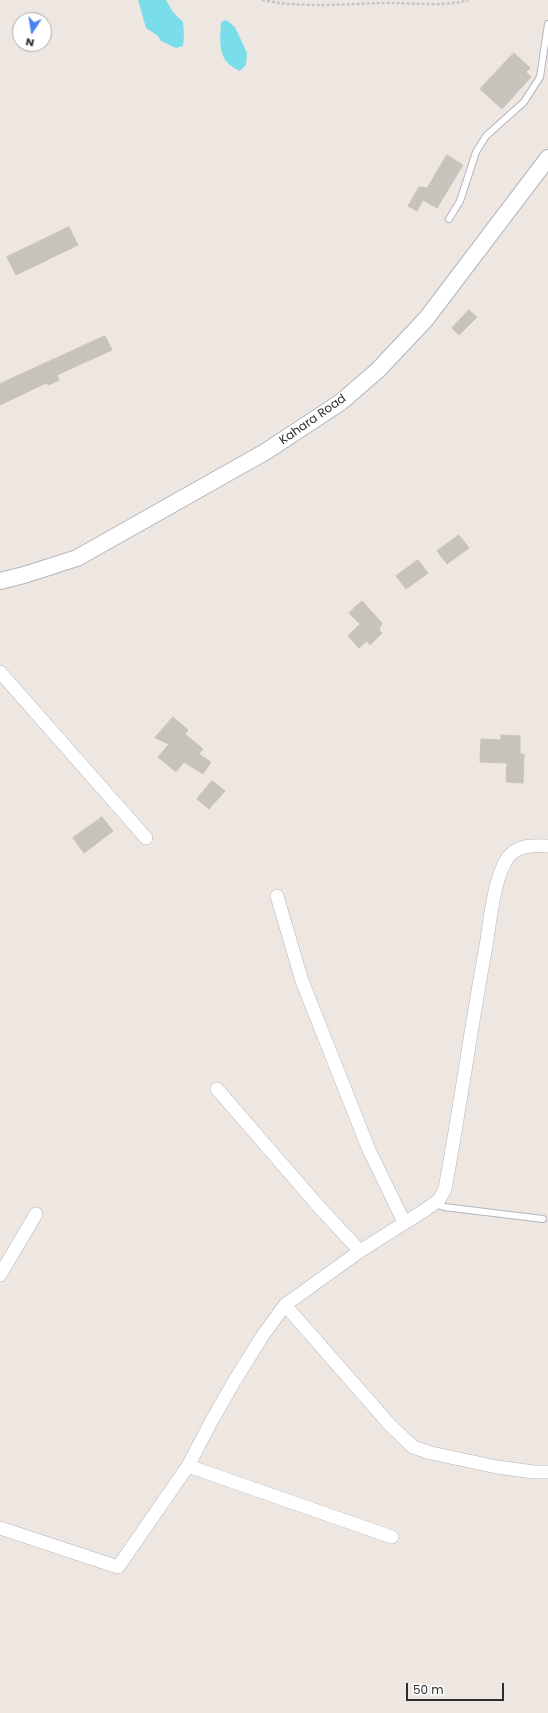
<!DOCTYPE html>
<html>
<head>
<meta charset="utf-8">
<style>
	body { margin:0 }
	#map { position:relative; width:548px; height:1713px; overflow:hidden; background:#eee7e1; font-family:Poppins,sans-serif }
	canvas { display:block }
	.north { position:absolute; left:12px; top:12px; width:40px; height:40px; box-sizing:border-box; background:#fff; border:1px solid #ababab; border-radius:50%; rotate:192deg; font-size:11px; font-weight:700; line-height:16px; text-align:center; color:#2e2e2e }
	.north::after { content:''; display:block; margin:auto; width:14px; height:18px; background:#4a83f3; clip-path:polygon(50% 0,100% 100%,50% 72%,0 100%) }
	.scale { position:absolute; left:406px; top:1683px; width:98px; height:18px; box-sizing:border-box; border:2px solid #2e2e2e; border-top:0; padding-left:5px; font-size:12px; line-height:14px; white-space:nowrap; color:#2e2e2e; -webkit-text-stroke:3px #fff; paint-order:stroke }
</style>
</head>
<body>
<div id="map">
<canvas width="548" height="1713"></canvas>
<div class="north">N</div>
<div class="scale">50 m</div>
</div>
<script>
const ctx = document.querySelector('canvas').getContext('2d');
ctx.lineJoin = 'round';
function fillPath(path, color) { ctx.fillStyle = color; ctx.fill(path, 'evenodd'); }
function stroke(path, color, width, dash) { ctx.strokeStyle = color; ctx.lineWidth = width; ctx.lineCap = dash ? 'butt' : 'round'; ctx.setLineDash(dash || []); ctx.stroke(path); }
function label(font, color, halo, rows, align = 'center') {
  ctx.font = font + ' Poppins,sans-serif'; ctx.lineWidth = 3; ctx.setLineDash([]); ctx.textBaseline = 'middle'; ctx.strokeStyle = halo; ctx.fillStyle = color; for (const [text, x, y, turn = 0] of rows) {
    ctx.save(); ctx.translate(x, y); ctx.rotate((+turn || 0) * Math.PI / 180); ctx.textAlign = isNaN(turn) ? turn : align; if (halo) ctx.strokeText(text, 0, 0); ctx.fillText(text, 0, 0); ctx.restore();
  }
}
fillPath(new Path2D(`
	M138,0h28l7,12 10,10 1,13 -1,11 -7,2 -15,-7 -3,-5 -12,-8z
	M226,20l9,7 12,26 -1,12 -6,6c-23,-10 -20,-27 -19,-49z`), '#7adeea');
const building = new Path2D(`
	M514,53l16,15 -4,4 5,5 -29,32 -22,-20z
	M447,155l16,10 -26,43 -14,-8 -6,11 -9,-5 11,-19 8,1z
	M69,227l9,18 -62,30 -9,-18z
	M469,310l8,7 -18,18 -7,-7z
	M105,336l7,14 -55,25 2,5 -10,5 -3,-2 -46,22v-21z
	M459,535l10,13 -22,16 -10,-13z
	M418,560l10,13 -22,16 -10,-13z
	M362,601l20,22 -3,7 3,3 -12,12 -3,-4 -8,7 -11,-12 12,-12 -11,-11z
	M173,717l15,13 -3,4 18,15 -4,5 12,8 -8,12 -19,-12 -8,10 -18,-15 11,-13 -14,-6z
	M501,735l19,1v18h4l-1,29 -17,-1 1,-19 -27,-1 1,-23 20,1z
	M212,781l13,10 -16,18 -12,-10z
	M102,817l11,14 -29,22 -11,-15z`);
fillPath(building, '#c7c2bc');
stroke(building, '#cac2ba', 1);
const service = new Path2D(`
	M449,219l11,-18 16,-49 10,-16 38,-34 16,-25 8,-53
	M434,1204l10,3 99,12`);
const minor = new Path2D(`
	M0,672l146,166
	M277,896l25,85 67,169 35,72
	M217,1089l103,119 40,43
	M0,1275l36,-61
	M285,1305l105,120 23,22 18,6 66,14 37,5h14
	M188,1466l204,71
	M0,1528l118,39 70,-101 23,-44 24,-42 28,-45 22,-30 75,-54 65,-41 14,-10 6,-11c15,-81 26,-162 41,-243 4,-24 8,-71 23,-90 10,-11 25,-11 39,-10`);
const tertiary = new Path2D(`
	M0,581l24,-6 53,-17 188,-106 76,-50 37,-32 48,-51 122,-161`);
stroke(service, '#b1b5bd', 8);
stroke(minor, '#b1b5bd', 14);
stroke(tertiary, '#b1b5bd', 18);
stroke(new Path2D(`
	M262,0c43,9 87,3 131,3 23,0 52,4 75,-3`), '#c4c4c4', 2.5, [3, 2]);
stroke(service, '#fff', 6);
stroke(minor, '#fff', 13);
stroke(tertiary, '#fff', 16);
label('12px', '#2e2e2e', '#fff', [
	["Kahara Road",313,420,-35]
]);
</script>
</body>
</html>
